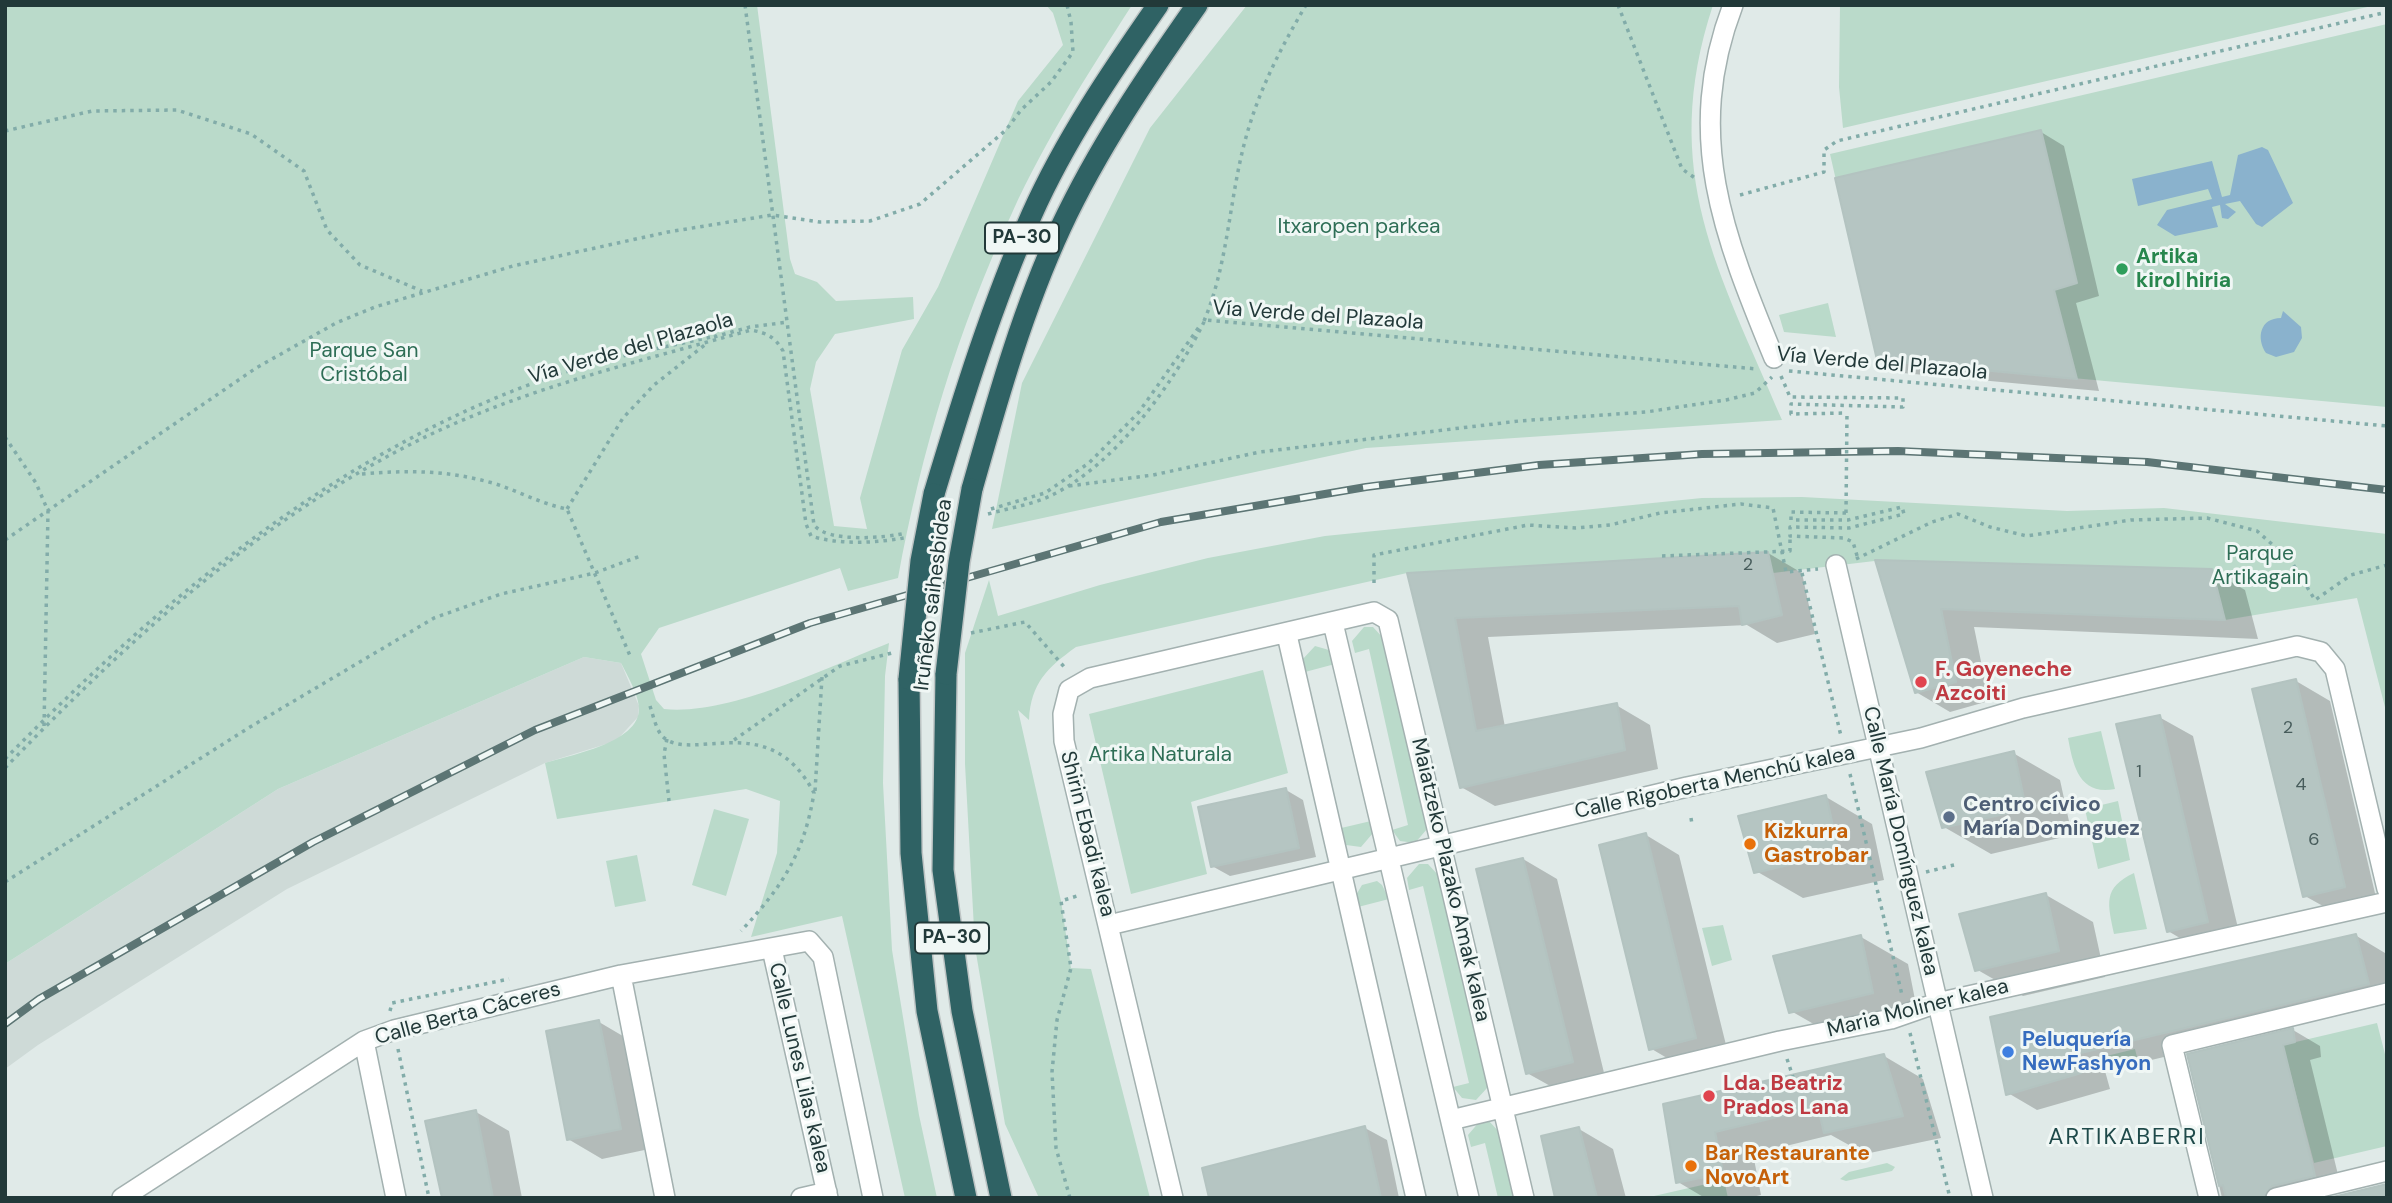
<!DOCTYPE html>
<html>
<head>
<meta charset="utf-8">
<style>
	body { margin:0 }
	#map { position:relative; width:2392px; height:1203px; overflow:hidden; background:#e0eae8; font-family:"DM Sans",sans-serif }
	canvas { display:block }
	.frame { position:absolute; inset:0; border:7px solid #223939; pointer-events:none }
</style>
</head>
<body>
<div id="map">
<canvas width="2392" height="1203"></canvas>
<div class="frame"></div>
</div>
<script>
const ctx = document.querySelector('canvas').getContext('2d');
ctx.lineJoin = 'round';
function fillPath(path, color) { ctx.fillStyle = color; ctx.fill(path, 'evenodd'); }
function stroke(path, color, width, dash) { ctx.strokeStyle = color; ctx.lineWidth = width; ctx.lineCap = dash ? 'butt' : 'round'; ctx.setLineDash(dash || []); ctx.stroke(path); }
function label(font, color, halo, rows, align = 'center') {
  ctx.font = font + ' "DM Sans",sans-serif'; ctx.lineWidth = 6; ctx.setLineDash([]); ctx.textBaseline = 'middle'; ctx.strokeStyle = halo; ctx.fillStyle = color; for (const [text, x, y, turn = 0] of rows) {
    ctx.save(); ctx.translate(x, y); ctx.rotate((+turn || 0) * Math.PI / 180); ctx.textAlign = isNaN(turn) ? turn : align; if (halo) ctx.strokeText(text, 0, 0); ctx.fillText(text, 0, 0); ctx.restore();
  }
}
fillPath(new Path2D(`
	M584,657l37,6 18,43 -1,11 -22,24 -71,22 -258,126 -249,156 -33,24v-105l273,-175z`), '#cedad7');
fillPath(new Path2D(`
	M5,5h752l33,254 5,15 22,8 19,19 77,-4 1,22 -79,15 -19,28 -6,27 24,137 33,3 -7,-31 42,-148 36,-63 80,-186 45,-56 -10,-32 -7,-8h86c-43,67 -87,135 -120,208 -54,115 -91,240 -114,365l-50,13 -8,-23 -181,60 -18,26 15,46 8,9c64,7 164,-42 225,-66l-4,33 -2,107 9,167 27,165 18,83h-32l-63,-282 -91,21 26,-84 3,-52 -34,-12 -189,30 -12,-56c25,-8 94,-20 94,-54 0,-14 -12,-34 -18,-46l-37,-6 -306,132 -273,175z
	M1247,5h466c-55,167 6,266 69,415l-416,28 -374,81 30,-146 128,-255z
	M1840,5h536l-533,123 -4,-41z
	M2387,24v383l-510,-47 -47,-206z
	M1828,303l8,34 -52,-5 -5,-17z
	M1802,497l265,14 97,-3 223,26v181l-30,-117 -132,22 -14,-51 -328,-9 -110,13 -5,-21 -361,21 -331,74c-29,21 -45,36 -47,73l-11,-10 43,191 10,67 20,1 59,229h-111l-34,-74 -30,-177 -10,-183v-111l24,-73 9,36 102,-31 108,-27 117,-22 377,-38z
	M1364,627h9l11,12 42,182 1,8 -12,14 -15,-2 -8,-11 16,-5 -39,-176 -14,4 -3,-12z
	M1315,646l14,4 6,14 -30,8 -3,-12z
	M1263,670l25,103 -97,29 16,72 -76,20 -42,-180z
	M2101,731l14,58c-36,7 -42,-24 -47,-51z
	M2118,801l12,59 -32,9 -13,-60z
	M714,809l35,10 -23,77 -34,-11z
	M1371,821l2,12 -12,14 -15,-2 -9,-16z
	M637,855l9,46 -31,6 -9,-46z
	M1419,864h9l11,12 49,211 -12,13 -14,-2 -9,-11 16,-4 -46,-197 -14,4 -2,-12z
	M2134,873l13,56 -33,5c-6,-30 -12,-46 20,-61z
	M1377,881l5,4 7,14 -31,8 -2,-12 6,-10z
	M1723,925l9,35 -20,6 -10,-38z
	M2377,1023l10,39v84l-73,17 -31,-118z
	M2135,1049l3,12 -40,9 -4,-11z
	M1480,1121h9l11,12 15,65h-17l-13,-55 -14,4 -3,-12z
	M1887,1163l8,4 -3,4 -46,10 -6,-2 9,-7z
	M1724,1180l4,18h-73l-1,-2z`), '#badaca');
fillPath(new Path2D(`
	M2262,147l6,3 25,53 -31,24 -6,-3 -16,-23 -15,3 11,8 -8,7 -6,-1 -2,-13 -8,2 6,20 -43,9 -18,-11 10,-15 45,-11 -4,-10 -70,17 -6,-27 80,-18 10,36 8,-2 8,-40z
	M2283,311l18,16 1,11 -8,14 -18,5 -10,-4c-10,-15 -6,-35 15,-35z`), '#8ab2cd');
fillPath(new Path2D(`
	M2041,132l23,14 35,150 -23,7 23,88 -196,-18 -24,-14z
	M1768,553l34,20 13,61 -38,9 -30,-18 -259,12 17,90 111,-22 34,20 8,44 -163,37 -34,-19 -52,-213z
	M1878,562l333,8 34,20 13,49 -284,-12 15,74 -39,11 -34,-20z
	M2296,681l34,20 48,205 -39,9 -34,-19z
	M2159,717l34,19 48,205 -39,10 -34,-20z
	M2013,753l47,27 12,55 -81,19 -47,-27z
	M1286,790l17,10 13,57 -86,19 -18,-10z
	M1826,797l46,27 12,56 -81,18 -47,-27z
	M1646,835l33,20 50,202 -45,11 -34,-20z
	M1523,859l34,20 49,202 -45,11 -34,-19z
	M2046,895l47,27 12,55 -82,19 -47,-27z
	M2355,935l30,18 2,51 -282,67 5,18 -73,21 -29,-17 -16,-75z
	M1861,937l47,27 11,56 -81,18 -47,-27z
	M599,1022l34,20 21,106 -52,11 -34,-20z
	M2293,1030l27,16 1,11 -11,3 32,131 -25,7h-95l-33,-143z
	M1884,1056l39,23 18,59 -76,16 -34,-19 -78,19 8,41 -13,3h-43l-27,-16 -13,-77z
	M476,1112l33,19 13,67h-78z
	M1365,1128l22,12 12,58h-188z
	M1579,1129l34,20 13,49h-69z`), '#0003');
const building = new Path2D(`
	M2041,130l36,153 -23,7 23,89 -200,-19 -42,-182z
	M1768,552l14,63 -40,10 -3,-19 -284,12 21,113 141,-28 8,47 -165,38 -53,-215z
	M1875,560l337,9 13,51 -284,-11 15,73 -41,11z
	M2296,679l49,208 -42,10 -51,-208z
	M2160,715l48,207 -41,10 -51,-208z
	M2014,751l12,58 -84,19 -16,-56z
	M1286,788l13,60 -88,19 -13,-60z
	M1826,795l13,58 -85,20 -16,-57z
	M1646,833l50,205 -47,12 -50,-205z
	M1523,858l50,204 -47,12 -50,-205z
	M2046,893l13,58 -84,20 -16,-57z
	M2356,934l13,50 -293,70 5,19 -75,22 -16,-78z
	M1861,935l12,58 -84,20 -16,-57z
	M599,1020l22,109 -54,11 -21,-109z
	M2293,1028l2,14 -12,3 32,131 -43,10 -8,12h-38l-3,-13 -4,1 -32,-132z
	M1884,1054l19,62 -79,17 -6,-26 -103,25 8,41 -47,10 -13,-79z
	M476,1110l17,88h-51l-17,-77z
	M1365,1126l16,72h-172l-7,-30z
	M1579,1127l18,71h-42l-14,-62z
	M2387,1184v14h-58z`);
fillPath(building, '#b5c5c2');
stroke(building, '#b3c3c0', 2);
const street = new Path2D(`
	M1733,5c-50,131 -9,231 41,353
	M1836,565l147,633
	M1333,623l136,575
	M1287,635l129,563
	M1109,925l578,-138 234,-49 102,-30 274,-62 24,6 14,17 52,220
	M772,949l56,249
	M621,975l44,223
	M364,1041l32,157
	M1451,1120l329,-79 111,-22 46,-16 450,-101
	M122,1198l242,-157 30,-11 227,-55 188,-34 14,16 50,241
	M801,1198l26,-6
	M1173,1198l-109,-457 -1,-27 6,-24 21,-12 284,-66 14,8 136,578
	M2209,1198l-37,-153 215,-52
	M2276,1198l111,-27`);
const highway = new Path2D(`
	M972,489c25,-88 50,-178 89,-262 37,-79 86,-151 136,-222
	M934,494c29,-96 58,-190 98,-280 33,-74 80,-143 126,-209
	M946,674l-3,196 19,141 39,187
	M909,679l2,174 16,158 39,187`);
stroke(street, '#a3b1b0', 22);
stroke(highway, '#bdc4c4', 24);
stroke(new Path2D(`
	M745,5l69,520c14,18 71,13 92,8
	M1618,5l64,164 13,9
	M5,131l87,-20 85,-1 74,24 53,37 23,59 33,35 62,26
	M1740,195l84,-23v-22l13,-9 550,-129
	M1204,321c26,-62 25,-130 45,-194 13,-43 34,-83 57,-122
	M714,337l36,-10 38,-5
	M1789,371l598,55
	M1781,376l9,21 113,1v9l-112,-3v10l56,-1
	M5,437l31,46 12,28 -4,217
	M362,474c48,-4 86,-4 134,10 24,8 46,20 71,25l64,149
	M1069,486l84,-11 107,-23 259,-31 127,-9 80,-12 29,-7 17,-16
	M567,509l56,-91 31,-33 52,-41
	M991,509l54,-16 44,-30 50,-51 60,-85
	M1846,513l-55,-1v8h57l54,-13 2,7 -55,14 -59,-1v9l54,2 9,4 5,17
	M988,514c21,-6 43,-9 62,-18 66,-31 124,-113 155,-176l552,49
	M5,540l251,-172 80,-45 39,-16 138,-41 155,-34 104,-17 48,7 50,-1 50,-17 86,-74 15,-20 30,-28 22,-30 -2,-30 -4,-17
	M1662,556l128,-5v-15
	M1856,559l76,-37 26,-8 32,13 37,9 104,-16 76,-2 50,13 34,30 24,39 36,-25 36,-10
	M1802,573l39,163
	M1374,583v-28l154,-30 48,3 34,-3 50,-12 81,-9 32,4 13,64 32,-3
	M971,633l54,-11 41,47
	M650,706c3,9 6,23 12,30 28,29 107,-30 152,57 -10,61 -32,94 -73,138
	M667,739l-3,15 5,47
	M734,740l106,-74 52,-13
	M5,759c164,-167 349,-322 576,-392 44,-13 90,-21 135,-31
	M5,768c122,-126 251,-246 410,-326 106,-53 222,-80 336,-112 16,3 24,7 32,21l23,173 5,12c28,9 64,7 93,2
	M1850,774l52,221
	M815,791l7,-114
	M1691,818l1,6
	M1926,872l28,-7
	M5,882l245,-155 184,-109 67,-24 94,-21 48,-18
	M390,1011l2,-8 117,-24
	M1910,1033l40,165
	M398,1049l31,149
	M1787,1059l6,18
	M1070,1198l-14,-50 -4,-76 5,-52 14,-52 -10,-67 16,-5`), '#82aca9', 3.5, [3.5, 5]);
stroke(street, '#fff', 19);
stroke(highway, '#2f6264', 21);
const rail = new Path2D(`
	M5,1024l34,-25 274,-157 222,-112 275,-107 351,-101 205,-35 173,-22 163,-11 196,-3 249,11 240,28`);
stroke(rail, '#5c7574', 8);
stroke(rail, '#f0f7f5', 5, [16]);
const highwayBridge = new Path2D(`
	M946,674l13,-112 13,-73
	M909,679l12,-118 13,-67`);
stroke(highwayBridge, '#bdc4c4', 24, []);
stroke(new Path2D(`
	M1846,513l1,-100`), '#82aca9', 3.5, [3.5, 5]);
stroke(highwayBridge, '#2f6264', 21);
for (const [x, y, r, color] of [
	[2122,269,7,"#2e9e5b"],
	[1921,682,7,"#e0444e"],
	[1949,817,7,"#5c6f8a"],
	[1750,844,7,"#e8710a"],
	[2008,1052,7,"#3f7fe0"],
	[1709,1096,7,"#e0444e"],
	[1691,1166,7,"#e8710a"]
]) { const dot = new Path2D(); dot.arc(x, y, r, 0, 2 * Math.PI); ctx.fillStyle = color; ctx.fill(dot); stroke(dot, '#f0f7f5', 2.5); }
label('18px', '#475c5b', null, [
	["2",1748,565],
	["2",2288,728],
	["1",2139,772],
	["4",2301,785],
	["6",2314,840]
]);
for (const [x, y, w] of [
	[1022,238,74],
	[952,938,74]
]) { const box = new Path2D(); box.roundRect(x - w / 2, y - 15.5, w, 31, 5); ctx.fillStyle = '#f0f7f5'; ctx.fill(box); stroke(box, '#223939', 2); }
label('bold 19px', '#223939', null, [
	["PA-30",1022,238],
	["PA-30",952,938]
]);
label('21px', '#2e6e56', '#f0f7f5', [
	["Itxaropen parkea",1359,227],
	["Parque San",364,351],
	["Cristóbal",364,375],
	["Parque",2260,554],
	["Artikagain",2260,578],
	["Artika Naturala",1160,755]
]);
label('bold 21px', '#27864d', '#f0f7f5', [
	["Artika",2136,257],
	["kirol hiria",2136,281]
], 'left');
label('21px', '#223939', '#f0f7f5', [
	["Vía Verde del Plazaola",1318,316,4],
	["Vía Verde del Plazaola",631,349,-16],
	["Vía Verde del Plazaola",1882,364,5],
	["Iruñeko saihesbidea",934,595,-83],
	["Calle Rigoberta Menchú kalea",1715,783,-12],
	["Shirin Ebadi kalea",1087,834,76],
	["Calle María Domínguez kalea",1900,841,77],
	["Maiatzeko Plazako Amak kalea",1450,880,77],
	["Maria Moliner kalea",1918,1009,-14],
	["Calle Berta Cáceres",468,1014,-15],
	["Calle Lunes Lilas kalea",799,1068,77]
]);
label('bold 21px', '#be3a42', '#f0f7f5', [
	["F. Goyeneche",1935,670],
	["Azcoiti",1935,694],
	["Lda. Beatriz",1723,1084],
	["Prados Lana",1723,1108]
], 'left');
label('bold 21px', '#4e5e75', '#f0f7f5', [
	["Centro cívico",1963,805],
	["María Dominguez",1963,829]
], 'left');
label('bold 21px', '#c56008', '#f0f7f5', [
	["Kizkurra",1764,832],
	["Gastrobar",1764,856],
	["Bar Restaurante",1705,1154],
	["NovoArt",1705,1178]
], 'left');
label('bold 21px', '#366cbe', '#f0f7f5', [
	["Peluquería",2022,1040],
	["NewFashyon",2022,1064]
], 'left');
ctx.letterSpacing = '2px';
label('23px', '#1f4a4a', '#f0f7f5', [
	["ARTIKABERRI",2127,1138]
]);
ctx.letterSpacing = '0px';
</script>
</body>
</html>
